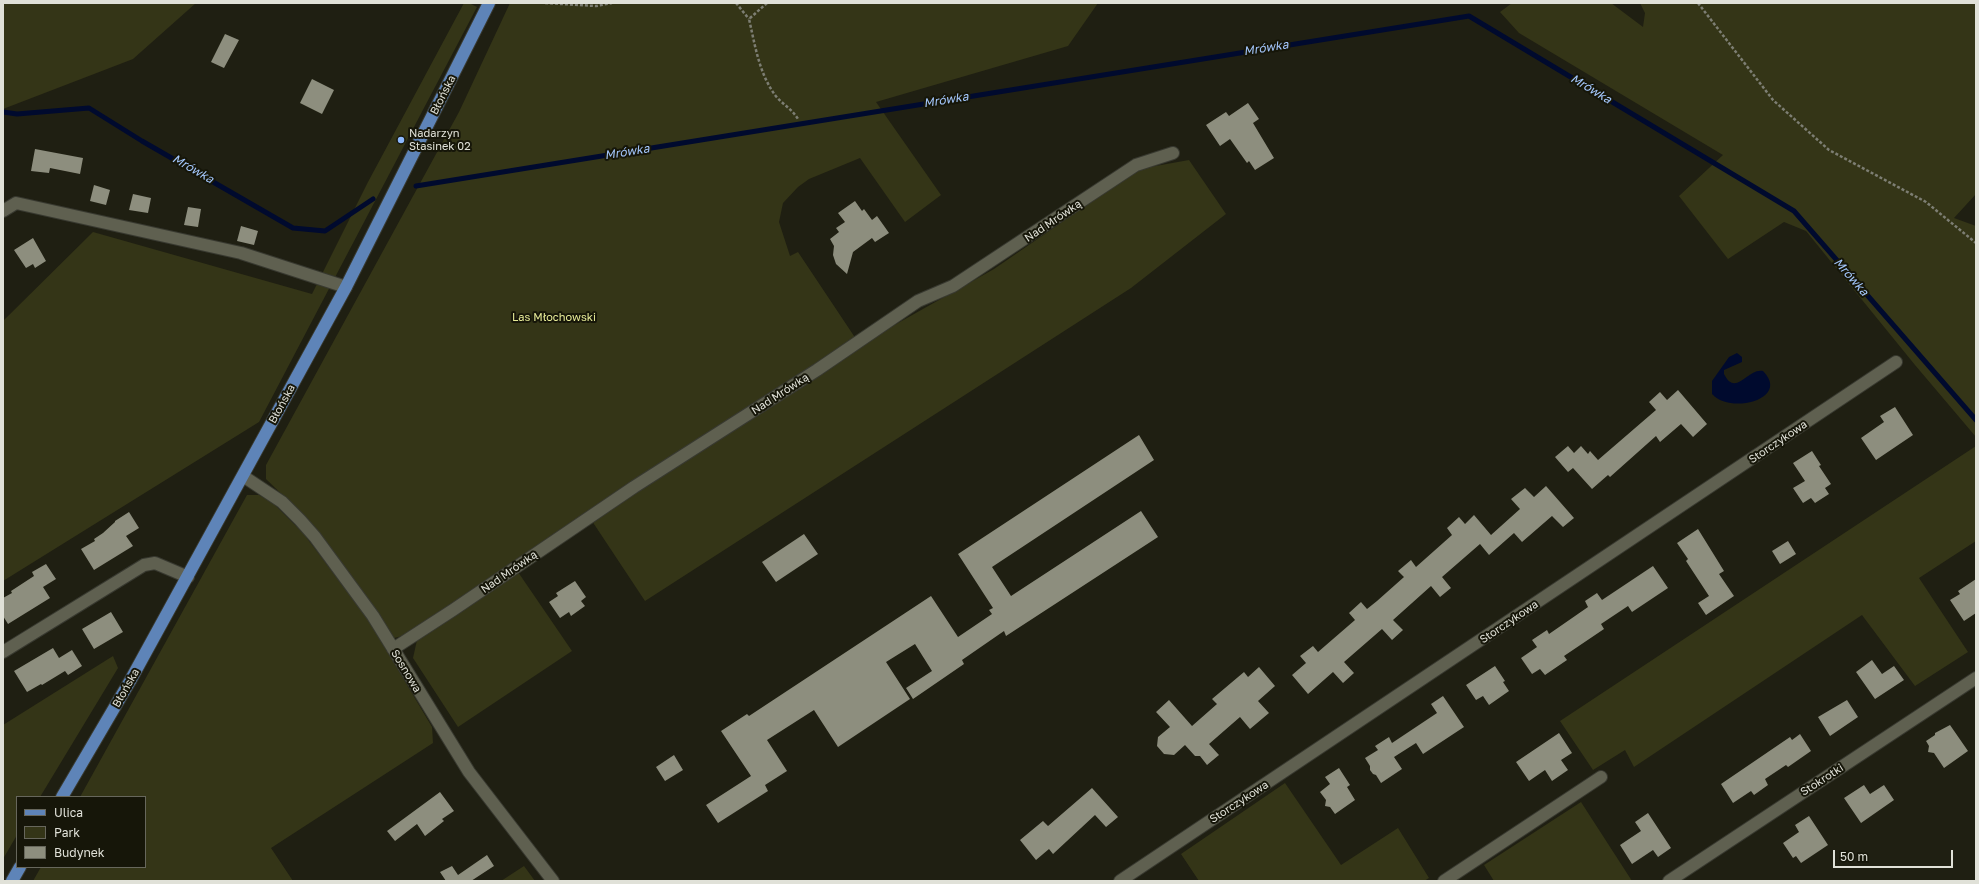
<!DOCTYPE html>
<html>
<head>
<meta charset="utf-8">
<style>
	body { margin:0 }
	#map { position:relative; width:1979px; height:884px; overflow:hidden; background:#1f1f12; font-family:"Golos Text",sans-serif }
	canvas { display:block }
	.frame { position:absolute; inset:0; border:4px solid #e0e1d8; pointer-events:none }
	.legend { position:absolute; left:16px; top:796px; width:130px; height:72px; box-sizing:border-box; background:#161609; border:1px solid #67675c; margin:0; padding:5px 7px; list-style:none; font-size:12px; color:#e0e1d8 }
	.legend li { display:flex; align-items:center; gap:8px; height:20px }
	.legend b { width:20px; border:1px solid #67675c }
	.scale { position:absolute; left:1833px; top:850px; width:120px; height:18px; box-sizing:border-box; border:2px solid #e0e1d8; border-top:0; padding-left:5px; font-size:12px; line-height:14px; white-space:nowrap; color:#e0e1d8; -webkit-text-stroke:3px #161609; paint-order:stroke }
</style>
</head>
<body>
<div id="map">
<canvas width="1979" height="884"></canvas>
<div class="frame"></div>
<ul class="legend">
<li><b style="height:5px;background:#5e84b8"></b>Ulica</li>
<li><b style="height:11px;background:#343517"></b>Park</li>
<li><b style="height:11px;background:#8d8e7e"></b>Budynek</li>
</ul>
<div class="scale">50 m</div>
</div>
<script>
const ctx = document.querySelector('canvas').getContext('2d');
ctx.lineJoin = 'round';
function fillPath(path, color) { ctx.fillStyle = color; ctx.fill(path, 'evenodd'); }
function stroke(path, color, width, dash) { ctx.strokeStyle = color; ctx.lineWidth = width; ctx.lineCap = dash ? 'butt' : 'round'; ctx.setLineDash(dash || []); ctx.stroke(path); }
function label(font, color, halo, rows, align = 'center') {
  ctx.font = font + ' "Golos Text",sans-serif'; ctx.lineWidth = 4; ctx.setLineDash([]); ctx.textBaseline = 'middle'; ctx.strokeStyle = halo; ctx.fillStyle = color; for (const [text, x, y, turn = 0] of rows) {
    ctx.save(); ctx.translate(x, y); ctx.rotate((+turn || 0) * Math.PI / 180); ctx.textAlign = isNaN(turn) ? turn : align; if (halo) ctx.strokeText(text, 0, 0); ctx.fillText(text, 0, 0); ctx.restore();
  }
}
fillPath(new Path2D(`
	M3,3h193l-63,56 -130,50z
	M464,3h5l8,4 -218,415 -256,159v-260l90,-89 219,62 56,-112z
	M510,3h588l-30,43 -192,56 65,93 -36,27 -45,-64 -51,21 -11,8 -15,16 -4,19 11,34 8,-4 58,87 -445,295 -17,4 -15,-24 -68,-91 -45,-44v-14l193,-353z
	M1512,3h99l32,24 2,-14 -5,-10h336v191l-22,24 22,8v211l-61,-72 -109,-134 -22,-9 -56,37 -49,-63 44,-41 -204,-122 -19,-21z
	M1189,160l37,54 -95,74 -486,313 -53,-80 267,-176 135,-76 145,-100z
	M1976,446v95l-57,37 49,74 -53,34 -53,-71 -228,152 -9,-17 -32,20 -33,-49z
	M247,495h12l13,7 31,31 65,86 64,108 1,16 -162,105 22,33h-260l8,-14h104v-70h-65z
	M518,572l54,79 -114,76 -45,-69 4,-18z
	M113,656l5,12 -78,129h-23v38l-14,24v-134z
	M1285,783l56,82 57,-37 31,50 -5,3h-225l-18,-27z
	M1581,802l51,79h-138l-10,-16z
	M524,866l11,15h-34z`), '#343517');
fillPath(new Path2D(`
	M1737,353l5,4v5l-18,8v4c12,24 24,-7 39,-3 28,28 -33,44 -51,23v-13l17,-24z`), '#000a2e');
stroke(new Path2D(`
	M3,112l14,2 72,-6 53,33 151,87 32,3 48,-32
	M416,186l1053,-170 325,195 182,209`), '#000a2e', 5);
fillPath(new Path2D(`
	M225,34l14,6 -15,28 -13,-6z
	M312,79l22,11 -12,24 -22,-11z
	M1248,103l11,16 -6,4 21,35 -19,12 -6,-9 -2,2 -17,-24 -10,7 -14,-21 20,-13 3,4z
	M35,149l48,9 -3,16 -30,-6 -1,5 -18,-2z
	M94,185l16,5 -4,15 -16,-4z
	M133,194l18,4 -3,15 -19,-3z
	M855,201l7,10 2,-2 8,11 5,-4 12,17 -14,9 -3,-4 -19,14 -6,22 -11,-10 -3,-9 1,-9 -4,-7 9,-7 -3,-4 9,-6 -7,-9z
	M188,207l13,2 -3,18 -14,-2z
	M241,226l17,5 -4,14 -17,-4z
	M33,238l13,23 -11,7 -2,-4 -7,4 -12,-18z
	M1678,390l29,34 -14,13 -12,-13 -21,18 -4,-6 -46,41 -2,-2 -16,14 -19,-21 -5,4 -13,-15 13,-11 6,7 7,-7 7,8 2,-3 8,9 58,-50 -7,-8 11,-10 7,8z
	M1895,407l18,28 -37,25 -15,-22 23,-16 -4,-6z
	M1139,435l15,25 -162,107 19,29 130,-85 17,26 -152,99 -2,-5 -42,29 2,4 -51,35 -7,-11 26,-17 -17,-27 -29,18 24,37 -72,48 -24,-37 -47,30 20,31 -22,14 3,6 -50,32 -12,-18 45,-29 -30,-45 26,-17 2,2 182,-120 27,41 34,-23 -3,-4 4,-2 -35,-54z
	M1812,451l9,14 -2,1 12,18 -6,4 4,6 -14,9 -4,-5 -8,5 -10,-15 12,-7 -12,-18z
	M1546,486l28,32 -11,9 -11,-11 -30,26 -8,-9 -25,22 -9,-11 -38,33 9,11 -11,9 -9,-11 -38,34 10,10 -11,10 -10,-11 -38,33 10,11 -11,10 -10,-11 -25,22 -16,-19 14,-12 -6,-7 13,-10 5,6 37,-32 -6,-7 12,-11 6,7 10,-8 27,-24 -6,-6 13,-11 5,7 36,-32 -5,-7 12,-11 6,7 9,-9 17,20 29,-26 -9,-10 14,-11 9,9z
	M129,512l10,16 -13,8 7,10 -39,24 -13,-21 14,-8 -1,-2 9,-6 12,-11v-1z
	M1698,529l26,42 -5,3 15,22 -28,19 -8,-12 11,-7 -23,-35 2,-2 -11,-16z
	M804,534l14,20 -42,28 -14,-20z
	M1788,541l8,13 -16,10 -8,-13z
	M46,564l10,15 -13,8 7,11 -42,26 -5,-8v-18l9,-5 -1,-2 23,-15 -2,-4z
	M1653,566l15,22 -36,24 -4,-6 -27,18 3,5 -40,27 3,4 -22,15 -5,-6 -8,5 -11,-16 16,-11 -5,-7 15,-10 2,4 39,-27 -3,-6 12,-8 5,7z
	M1976,579v34l-12,8 -14,-21 10,-6 -2,-3z
	M575,581l11,16 -5,4 4,5 -14,10 -2,-4 -9,6 -11,-16 9,-6 -2,-3z
	M111,612l12,20 -29,17 -12,-20z
	M53,648l6,10 13,-8 10,16 -14,9 -3,-4 -23,14 -1,-1 -14,8 -13,-21z
	M1872,660l10,14 12,-8 10,14 -29,19 -19,-27z
	M1495,666l10,15 -2,1 6,9 -20,14 -6,-9 -7,4 -10,-15z
	M1259,667l16,19 -17,15 11,12 -19,16 -10,-12 -31,27 10,11 -12,10 -7,-9h-5l-10,-11 -11,10 -10,-1 -7,-8 1,-9 12,-10 -14,-15 13,-12 23,26 25,-22 -5,-5 32,-27 4,5z
	M1443,696l21,31 -41,27 -7,-11 -22,14 8,12 -21,14 -5,-8 -3,-1 -3,-4v-4l-5,-8 13,-8 -3,-4 14,-9 3,6 45,-30 -6,-9z
	M1847,700l11,17 -28,19 -12,-19z
	M1950,725l18,26 -24,17 -10,-15 -6,-1 1,-6 -3,-5 9,-6v-2z
	M1559,733l13,20 -11,7 7,10 -16,11 -7,-11 -16,11 -13,-19z
	M1800,734l11,17 -23,16 -2,-2 -21,14 3,6 -14,10 -3,-4 -18,12 -12,-19 69,-47 2,3z
	M674,755l9,15 -18,11 -9,-14z
	M1339,768l11,17 -3,2 8,13 -20,14 -5,-7 -5,-1 1,-6 -6,-8 10,-8 -5,-7z
	M1864,785l6,9 14,-9 10,15 -33,23 -17,-25z
	M1092,788l26,29 -12,10 -11,-12 -42,39 -4,-5 -13,11 -16,-20 23,-19 5,5z
	M440,792l14,19 -12,8 2,2 -19,15 -8,-12 -22,17 -8,-10z
	M1648,813l23,35 -13,9 -5,-7 -21,14 -12,-19 21,-14 -6,-9z
	M1809,816l19,29 -27,18 -5,-7 -3,2 -10,-15 16,-11 -4,-7z
	M487,855l7,11 -23,15h-25l-6,-9 12,-6 6,9z`), '#8d8e7e');
const minor = new Path2D(`
	M3,211l13,-8 225,50 105,34
	M243,476l39,26 18,18 15,17 58,79 96,156 84,109
	M393,649l60,-39 181,-123 183,-117 101,-69 35,-15 183,-121 37,-12
	M3,652l141,-87 11,-2 33,14
	M1120,881l776,-519
	M1444,881l157,-104
	M1669,881l307,-203`);
const major = new Path2D(`
	M62,797l68,-116 216,-394 143,-284
	M12,881l8,-14`);
stroke(minor, '#383930', 14);
stroke(major, '#383930', 14);
stroke(new Path2D(`
	M545,3l51,3 16,-3
	M736,3l13,16
	M767,3l-18,16c6,26 10,54 26,76 7,9 17,14 23,24
	M1698,3l75,97 56,50 97,52 50,41`), '#7d7e73', 2.5, [3, 2]);
stroke(minor, '#5f6050', 12);
stroke(major, '#5e84b8', 12);
for (const [x, y, r, color] of [
	[401,140,4,"#8db9fc"]
]) { const dot = new Path2D(); dot.arc(x, y, r, 0, 2 * Math.PI); ctx.fillStyle = color; ctx.fill(dot); stroke(dot, '#161609', 1.5); }
label('11px', '#e0e1d8', '#161609', [
	["Błońska",443,95,-63],
	["Nad Mrówką",1053,221,-34],
	["Nad Mrówką",780,394,-33],
	["Błońska",282,404,-61],
	["Storczykowa",1778,442,-34],
	["Nad Mrówką",509,572,-35],
	["Storczykowa",1509,622,-34],
	["Sosnowa",406,671,59],
	["Błońska",126,688,-60],
	["Stokrotki",1822,780,-33],
	["Storczykowa",1239,802,-33]
]);
label('11px', '#e0e1d8', '#161609', [
	["Nadarzyn",409,134],
	["Stasinek 02",409,147]
], 'left');
label('11px', '#e7eb97', '#161609', [
	["Las Młochowski",554,318]
]);
label('italic 12px', '#a4c7fc', '#161609', [
	["Mrówka",1266,48,-9],
	["Mrówka",1591,89,31],
	["Mrówka",946,100,-9],
	["Mrówka",627,152,-9],
	["Mrówka",193,169,30],
	["Mrówka",1851,277,49]
]);
</script>
</body>
</html>
